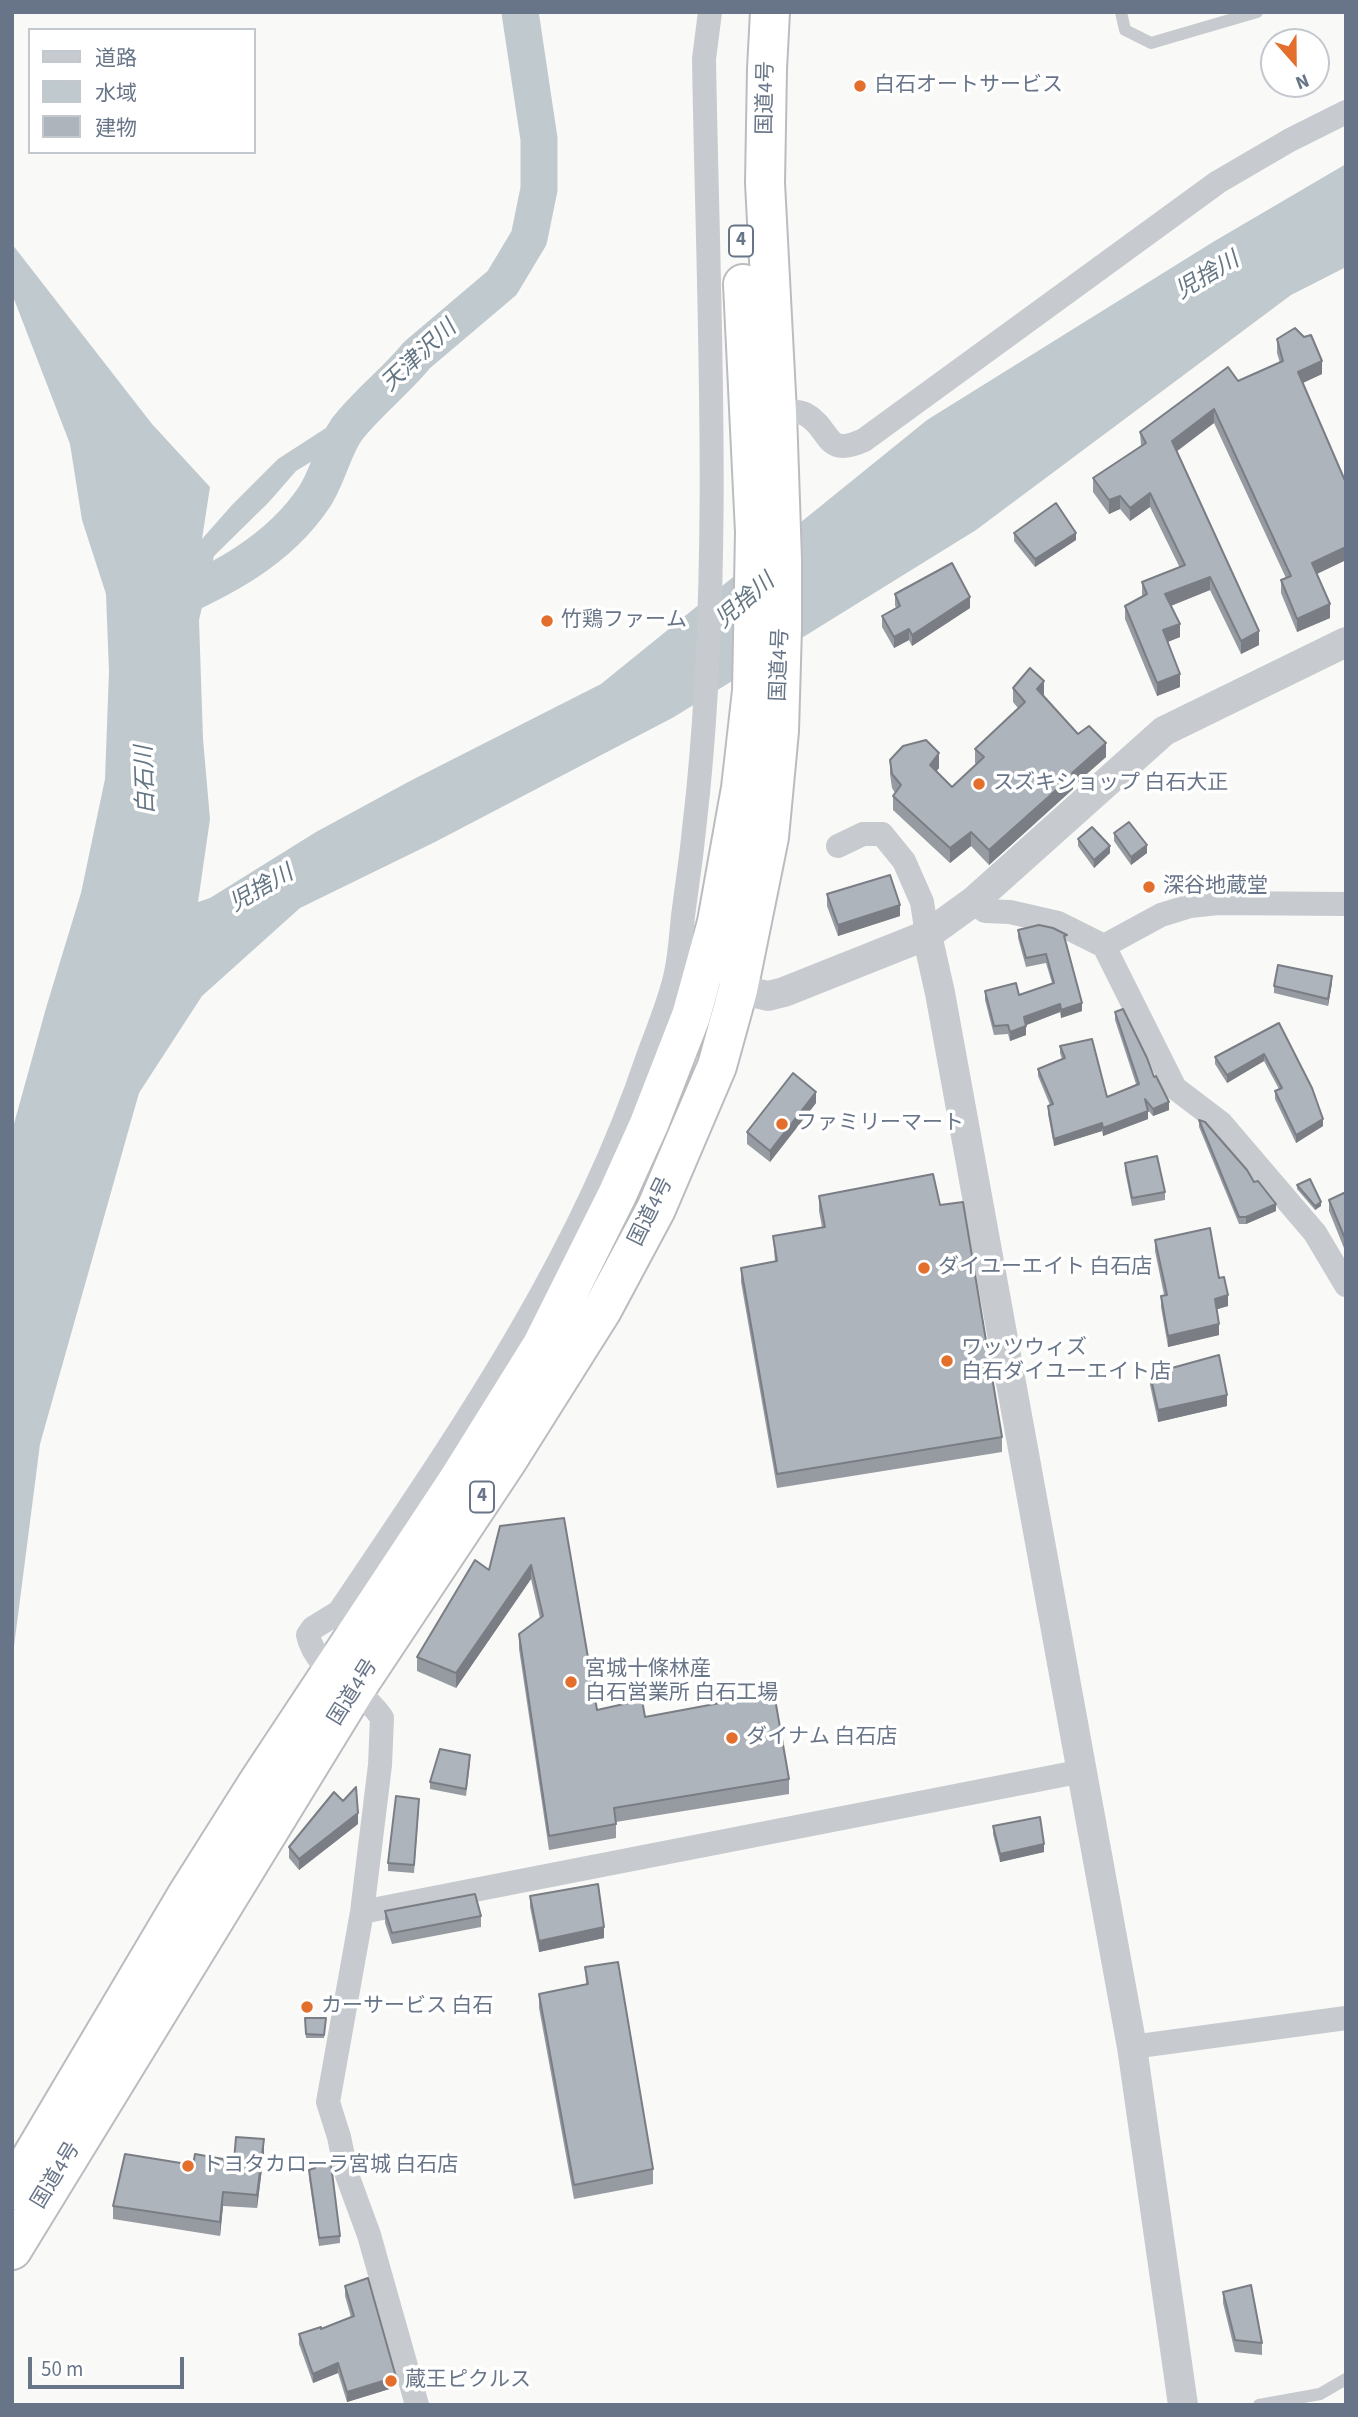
<!DOCTYPE html>
<html>
<head>
<meta charset="utf-8">
<style>
	body { margin:0 }
	#map { position:relative; width:1358px; height:2417px; overflow:hidden; background:#f9f9f7; font-family:"Source Sans 3","Noto Sans JP",sans-serif }
	canvas { display:block }
	.frame { position:absolute; inset:0; border:14px solid #687588; pointer-events:none }
	.legend { position:absolute; left:28px; top:28px; width:228px; height:126px; box-sizing:border-box; background:#fff; border:2px solid #c3c8cf; margin:0; padding:9px 12px; list-style:none; font-size:21px; color:#687588 }
	.legend li { display:flex; align-items:center; gap:14px; height:35px }
	.legend b { width:35px; border:2px solid #c3c8cf }
	.north { position:absolute; left:1260px; top:28px; width:70px; height:70px; box-sizing:border-box; background:#fff; border:2px solid #c3c8cf; border-radius:50%; rotate:159deg; font-size:19px; font-weight:700; line-height:28px; text-align:center; color:#687588 }
	.north::after { content:''; display:block; margin:auto; width:24px; height:32px; background:#e46f2c; clip-path:polygon(50% 0,100% 100%,50% 72%,0 100%) }
	.scale { position:absolute; left:28px; top:2357px; width:156px; height:32px; box-sizing:border-box; border:4px solid #687588; border-top:0; padding-left:9px; font-size:21px; line-height:24px; white-space:nowrap; color:#687588; -webkit-text-stroke:5px #fff; paint-order:stroke }
</style>
</head>
<body>
<div id="map">
<canvas width="1358" height="2417"></canvas>
<div class="frame"></div>
<ul class="legend">
<li><b style="height:9px;background:#c7cace"></b>道路</li>
<li><b style="height:19px;background:#c0c9ce"></b>水域</li>
<li><b style="height:19px;background:#aeb4bc"></b>建物</li>
</ul>
<div class="north">N</div>
<div class="scale">50 m</div>
</div>
<script>
const ctx = document.querySelector('canvas').getContext('2d');
ctx.lineJoin = 'round';
function fillPath(path, color) { ctx.fillStyle = color; ctx.fill(path, 'evenodd'); }
function stroke(path, color, width, dash) { ctx.strokeStyle = color; ctx.lineWidth = width; ctx.lineCap = dash ? 'butt' : 'round'; ctx.setLineDash(dash || []); ctx.stroke(path); }
function label(font, color, halo, rows, align = 'center') {
  ctx.font = font + ' "Source Sans 3","Noto Sans JP",sans-serif'; ctx.lineWidth = 7; ctx.setLineDash([]); ctx.textBaseline = 'middle'; ctx.strokeStyle = halo; ctx.fillStyle = color; for (const [text, x, y, turn = 0] of rows) {
    ctx.save(); ctx.translate(x, y); ctx.rotate((+turn || 0) * Math.PI / 180); ctx.textAlign = isNaN(turn) ? turn : align; if (halo) ctx.strokeText(text, 0, 0); ctx.fillText(text, 0, 0); ctx.restore();
  }
}
fillPath(new Path2D(`
	M1346,164v103l-55,28 -315,235 -302,187 -239,125 -135,66 -98,88 -63,97 -99,351 -28,218v-531l34,-123 35,-115 24,-114 4,-108 -3,-77 -24,-74 -12,-76 -58,-150v-50l140,180 58,63 -8,52 30,-34 46,-46 51,-33 42,-36 3,33 -78,48 -27,31 -55,54 -15,64 4,119 7,80 -12,83 12,-4 106,-66 94,-51 191,-97 326,-264 286,-178z`), '#c0c9ce');
stroke(new Path2D(`
	M160,607c59,-26 118,-55 155,-111 13,-20 18,-47 32,-67 21,-27 49,-48 70,-74l85,-72 27,-45 10,-49v-50l-19,-127`), '#c0c9ce', 37);
const trunk = new Path2D(`
	M12,2190l175,-295 72,-114 199,-301 84,-135 75,-150 32,-71 42,-108 26,-94 24,-134 11,-97 3,-159 -12,-248
	M12,2250l343,-560 150,-226 97,-154 54,-101 61,-143 21,-76 31,-153 10,-106 3,-103v-68l-5,-147 -12,-230 2,-114 3,-57`);
stroke(trunk, '#babcc0', 42);
stroke(new Path2D(`
	M1121,12l4,18 26,13 106,-31
	M1259,2405l61,-11 26,-15`), '#c7cace', 12);
stroke(new Path2D(`
	M777,413c9,0 20,-3 28,1 27,14 18,45 59,26l354,-258 72,-42 56,-28
	M838,846l25,-12h19l22,27 18,41 5,33
	M974,901l11,10 25,1 48,11 46,23 71,142 46,35 94,110 31,52
	M1104,946l57,-31 29,-9 28,-3 128,1
	M362,1912l721,-141
	M1132,2047l214,-29
	M417,2405l-48,-170 -22,-60 -8,-38 -11,-35 34,-190 18,-147 2,-47c-20,-31 -66,-45 -74,-83l5,-7 26,-16c118,-175 240,-350 308,-553 10,-28 23,-57 29,-86 4,-18 5,-38 7,-57 6,-41 11,-82 15,-123 24,-244 10,-490 6,-734l6,-47`), '#c7cace', 24);
stroke(new Path2D(`
	M927,935l13,58 192,1054 51,358
	M717,984l51,12 16,-4 143,-57 47,-34 190,-170 182,-89`), '#c7cace', 30);
stroke(trunk, '#fff', 38);
fillPath(new Path2D(`
	M1277,339l45,35 -19,9 43,100v77l-29,14 13,44 -33,14 -16,-39v-13l5,-2 -72,-155 -38,28 83,194 -18,9 -31,-64 -39,16 9,31 -13,5 13,45 -23,9 -32,-77v-13l17,-10v-14l38,-14 -30,-61 -20,14 -10,-12 -11,5 -16,-22v-14l48,-32 -1,-14 98,-51 42,-18 -3,-10z
	M1014,533l62,7 -41,27 -21,-26z
	M895,594l75,14 -58,38 -3,-6 -15,8 -12,-21v-11l14,-8 -1,-3z
	M1013,688l31,7 34,39 28,23 -33,29v3l-84,76 -18,-19 -21,17 -57,-53v-14l2,-3 -3,-5 -2,-14v-14l49,8 -3,3 16,16 24,-23 -1,-1v-14l43,-41 -5,-6z
	M1114,833l33,20 -16,12 -17,-24z
	M1078,839l32,14 -16,15 -16,-22z
	M827,894l73,22 -62,20 -11,-30z
	M1018,930l49,14 15,67 -21,7 -1,-6 -34,13v10l-16,6 -2,-7 -14,1 -9,-35v-9l34,4 33,-12 -6,-20 -20,4 -8,-29z
	M1332,983l-4,23 -54,-13v-7z
	M1115,1012l39,65 15,33 -16,6 -6,-7 1,10 -45,17 -1,-5 -48,15 -6,-32v-8l2,-1 -12,-29v-7l24,-10 -2,-6v-7l47,51 29,-13 -21,-64z
	M1279,1023l44,103 -27,17 -21,-44v-8l4,-2 -15,-28 -37,22 -12,-19v-7z
	M816,1103l-46,59 -23,-18v-12z
	M1199,1120l55,62 22,29 -30,13h-7l-40,-97z
	M1125,1163l40,29v8l-33,6 -7,-35z
	M1297,1185l24,21 -6,4 -18,-21z
	M1346,1192v61l-17,-42v-11z
	M819,1196l121,9 62,232v15l-225,36 -36,-206v-14l34,-6 -2,-26 49,-9 -3,-16z
	M1155,1240l64,38 9,28 -12,3 3,26 -51,12 -7,-40v-11l3,-1 -9,-44z
	M1150,1374l77,32 -69,16 -8,-37z
	M564,1518l33,192 48,7 144,62v15l-173,28v16l-67,12 -30,-201v-15l21,-16 -9,-39 -75,109 -39,-17v-14l72,-87z
	M470,1763l-4,33 -36,-7v-7z
	M419,1807l-5,66 -26,-2v-8z
	M358,1824l-59,46 -10,-12v-11z
	M993,1826l51,26 -44,10 -7,-28z
	M530,1896l74,42 -65,14 -9,-45z
	M385,1911l96,5v11l-89,17 -7,-21z
	M585,1967l68,202v15l-79,15 -35,-191v-14l47,-10z
	M326,2018l-2,20h-18l-1,-16z
	M264,2153l-7,55 -34,-2 -3,30 -107,-17v-13l80,-41 41,-4z
	M309,2170l31,66v7l-21,3 -10,-68z
	M345,2286l51,101 -49,15 -9,-29 -25,10 -14,-39v-10l22,-5 30,-12 -6,-21z
	M1223,2292l39,51v12l-27,-3 -12,-49z`), '#969ba2');
fillPath(new Path2D(`
	M1322,361v13l-24,11v-13z
	M1214,409v14l-42,32v-14z
	M1150,493v14l-20,14v-13z
	M1120,496v13l-11,5v-14z
	M1076,533v7l-41,27v-8z
	M1346,547v13l-34,16v-13z
	M1210,577v13l-45,18v-14z
	M970,597v11l-58,38v-11z
	M1330,604v14l-33,14v-13z
	M1180,624v13l-17,7v-14z
	M909,629v11l-15,8v-11z
	M1259,631v14l-18,9v-13z
	M1180,674v13l-23,9v-13z
	M1044,681v14l-7,8v-14z
	M1106,743v14l-33,29v3l-84,76v-15l83,-77z
	M939,753v15l-9,12v-15z
	M971,832v14l-21,17v-15z
	M1147,845v8l-16,12v-8z
	M1110,846v7l-16,15v-8z
	M900,905v11l-62,20v-11z
	M1332,976v7l-4,23v-7z
	M1082,1003v8l-21,7v-8z
	M1060,1004v8l-36,14v-9z
	M1026,1026v9l-16,6v-9z
	M1264,1054v7l-37,22v-8z
	M816,1092v11l-46,59v-11z
	M1169,1102v8l-16,6v-7z
	M1148,1111v8l-45,17v-8z
	M1323,1119v7l-27,17v-8z
	M1102,1123v8l-48,15v-7z
	M1321,1202v4l-6,4v-4z
	M1276,1204v7l-30,13v-7z
	M1228,1295v11l-13,4v-11z
	M1219,1324v11l-51,12v-11z
	M1227,1395v11l-69,16v-12z
	M531,1565v14l-75,109v-15z
	M358,1813v11l-59,46v-11z
	M1044,1844v8l-44,10v-8z
	M604,1927v11l-65,14v-11z
	M264,2139v14l-7,55v-13z
	M223,2192v14l-3,30v-14z
	M338,2363v10l-25,10v-9z
	M396,2377v10l-49,15v-10z`), '#7a7e84');
const building = new Path2D(`
	M1295,328l9,9 7,-2 11,26 -24,11 48,111v64l-34,16 18,41 -33,15 -16,-39 10,-4 -77,-167 -42,32 87,190 -18,10 -31,-64 -45,17 15,30 -17,6 17,44 -23,9 -32,-77 22,-12 -5,-12 43,-17 -35,-72 -20,15 -10,-12 -11,4 -16,-22 53,-35 -6,-11 88,-65 10,14 45,-20 -6,-22z
	M1056,503l20,30 -41,26 -21,-26z
	M952,563l18,34 -58,38 -3,-6 -15,8 -12,-21 18,-10 -5,-12z
	M1030,668l14,13 -7,8 41,45 11,-8 17,17 -34,30 1,2 -84,75 -18,-18 -21,16 -57,-52 8,-11 -9,-11 -2,-14 13,-14 23,-6 13,13 -9,12 22,22 32,-30 -9,-8 50,-47 -12,-14z
	M1129,822l18,23 -16,12 -17,-24z
	M1092,827l18,19 -16,14 -16,-21z
	M890,875l10,30 -62,20 -11,-31z
	M1039,925l14,3 14,7 -3,1 18,67 -21,7 -1,-6 -36,13 2,9 -16,6 -2,-7 -14,1 -9,-35 31,-8 3,12 35,-12 -8,-29 -20,4 -8,-28z
	M1278,965l54,11 -4,23 -54,-13z
	M1123,1009l24,49 7,19 2,-1 13,26 -16,7 -8,-10 3,12 -45,17 -1,-5 -48,16 -6,-33 5,-2 -15,-35 27,-11 -5,-12 32,-7 15,58 32,-13 -24,-72z
	M1279,1023l33,65 11,31 -27,16 -21,-44 7,-3 -18,-34 -37,21 -12,-18z
	M793,1073l23,19 -46,59 -23,-19z
	M1199,1120l6,2 42,48 7,12 4,-1 18,23 -30,13h-7z
	M1157,1156l8,36 -33,6 -7,-35z
	M933,1174l7,31 23,-3 39,235 -225,37 -36,-206 36,-7 -4,-25 52,-9 -6,-31z
	M1310,1179l11,23 -6,4 -18,-21z
	M1346,1192v49l-17,-41z
	M1210,1228l9,50 5,-1 4,18 -13,4 4,25 -51,12 -7,-40 6,-1 -12,-55z
	M1219,1355l8,40 -69,15 -8,-36z
	M564,1518l33,192 45,-10 3,17 129,-24 15,86 -175,29 2,16 -67,12 -30,-202 24,-18 -12,-51 -75,108 -39,-16 58,-97 14,10 11,-44z
	M440,1749l30,6 -4,34 -36,-7z
	M356,1787l2,26 -59,46 -10,-12 45,-55 9,9z
	M396,1796l23,3 -5,66 -26,-2z
	M1040,1817l4,27 -44,10 -7,-28z
	M598,1884l6,43 -65,14 -9,-45z
	M475,1894l6,22 -89,17 -7,-22z
	M618,1962l35,207 -79,16 -35,-191 49,-10 -3,-17z
	M305,2018h21l-2,17 -18,-1z
	M236,2137l28,2 -7,56 -34,-3 -3,30 -107,-16 12,-52 68,11 2,-11 39,7z
	M314,2164h17l9,72 -21,2 -10,-68 6,-2z
	M368,2278l28,99 -49,15 -9,-29 -25,11 -14,-40 22,-7v2l33,-13 -9,-30z
	M1251,2285l11,58 -27,-3 -12,-48z`);
fillPath(building, '#aeb4bc');
stroke(building, '#7a7e84', 2);
for (const [x, y, r, color] of [
	[860,86,7,"#e46f2c"],
	[547,621,7,"#e46f2c"],
	[979,784,7,"#e46f2c"],
	[1149,887,7,"#e46f2c"],
	[782,1124,7,"#e46f2c"],
	[924,1268,7,"#e46f2c"],
	[947,1361,7,"#e46f2c"],
	[571,1682,7,"#e46f2c"],
	[732,1738,7,"#e46f2c"],
	[307,2007,7,"#e46f2c"],
	[188,2166,7,"#e46f2c"],
	[391,2381,7,"#e46f2c"]
]) { const dot = new Path2D(); dot.arc(x, y, r, 0, 2 * Math.PI); ctx.fillStyle = color; ctx.fill(dot); stroke(dot, '#fff', 2.5); }
for (const [x, y, w] of [
	[741,241,24],
	[482,1497,24]
]) { const box = new Path2D(); box.roundRect(x - w / 2, y - 15.5, w, 31, 5); ctx.fillStyle = '#fff'; ctx.fill(box); stroke(box, '#687588', 2); }
label('bold 19px', '#687588', null, [
	["4",741,241],
	["4",482,1497]
]);
label('21px', '#687588', '#fff', [
	["白石オートサービス",874,86],
	["竹鶏ファーム",561,621],
	["スズキショップ 白石大正",993,784],
	["深谷地蔵堂",1163,887],
	["ファミリーマート",796,1124],
	["ダイユーエイト 白石店",938,1268],
	["ワッツウィズ",961,1349],
	["白石ダイユーエイト店",961,1373],
	["宮城十條林産",585,1670],
	["白石営業所 白石工場",585,1694],
	["ダイナム 白石店",746,1738],
	["カーサービス 白石",321,2007],
	["トヨタカローラ宮城 白石店",202,2166],
	["蔵王ピクルス",405,2381]
], 'left');
label('21px', '#687588', '#fff', [
	["国道4号",767,98,-89],
	["国道4号",781,665,-88],
	["国道4号",652,1212,-64],
	["国道4号",354,1693,-58],
	["国道4号",57,2176,-59]
]);
label('italic 23px', '#647683', '#fff', [
	["児捨川",1208,277,-31],
	["天津沢川",420,357,-43],
	["児捨川",746,602,-41],
	["白石川",147,780,-92],
	["児捨川",262,890,-30]
]);
</script>
</body>
</html>
